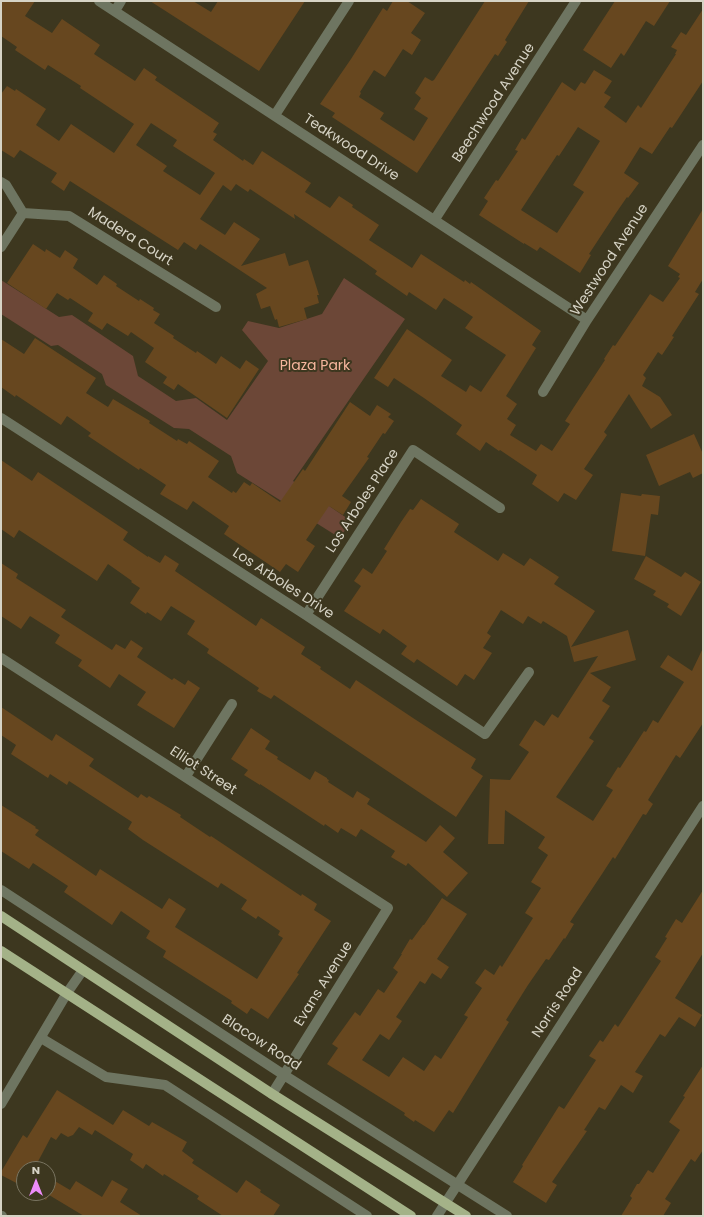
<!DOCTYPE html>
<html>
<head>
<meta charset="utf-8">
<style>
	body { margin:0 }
	#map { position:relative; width:704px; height:1217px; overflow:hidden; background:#3d371f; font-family:Poppins,sans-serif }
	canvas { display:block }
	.frame { position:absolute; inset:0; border:2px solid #d6d3c5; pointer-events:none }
	.north { position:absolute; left:16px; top:1161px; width:40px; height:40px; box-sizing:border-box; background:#3d371f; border:1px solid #7a7561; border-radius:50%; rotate:0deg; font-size:11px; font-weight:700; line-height:16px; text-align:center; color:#d6d3c5 }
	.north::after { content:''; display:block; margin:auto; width:14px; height:18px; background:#ed8cf9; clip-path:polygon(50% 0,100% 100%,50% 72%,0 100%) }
</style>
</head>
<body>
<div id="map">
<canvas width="704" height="1217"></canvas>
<div class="frame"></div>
<div class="north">N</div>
</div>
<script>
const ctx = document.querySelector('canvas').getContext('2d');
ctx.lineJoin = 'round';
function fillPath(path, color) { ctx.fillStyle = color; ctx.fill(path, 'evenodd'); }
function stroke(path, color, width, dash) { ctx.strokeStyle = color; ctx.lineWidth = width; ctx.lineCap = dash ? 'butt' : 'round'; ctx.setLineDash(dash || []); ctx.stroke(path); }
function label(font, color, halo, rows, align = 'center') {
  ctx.font = font + ' Poppins,sans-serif'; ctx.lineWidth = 4; ctx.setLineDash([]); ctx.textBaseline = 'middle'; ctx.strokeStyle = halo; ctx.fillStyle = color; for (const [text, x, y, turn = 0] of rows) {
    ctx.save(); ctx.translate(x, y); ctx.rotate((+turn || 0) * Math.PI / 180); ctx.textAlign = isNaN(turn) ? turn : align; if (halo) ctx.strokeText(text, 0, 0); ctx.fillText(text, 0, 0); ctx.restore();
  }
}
fillPath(new Path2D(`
	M344,278l61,41 -112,162 58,40 -11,17 -103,-65 -6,-17 -42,-27 -15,-1 -68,-43 -4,-11 -44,-29 -7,1 -50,-32v-34l58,37 13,-2 61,41 5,20 38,25 20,-3 31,22 41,-59 -26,-31 6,-9 31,7 43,-14z`), '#6c4737');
fillPath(new Path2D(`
	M1,1h34l-10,15 27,17 10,-14 38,26 -6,9 41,27 9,-13 13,9 -2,3 64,43 -6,9 4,2 -4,6 30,21 1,-2 9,6 9,-14 49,32 -6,9 25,16 9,-12 14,9 -1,2 27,18 -10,15 34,22 9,6 9,-14 43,28 1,-2 5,4 1,-2 70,49 -9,14 4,3 -30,48 11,8 -10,15 9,6 -6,10 26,16 5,-7 11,7 18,-27 -5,-3 9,-14 31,-47 -1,-1 9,-14 2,1 35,-52 13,8 17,-24 -2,-1 2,-3 -12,-8 35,-57v70l-8,13 4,2 -27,42 2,1 -12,18 -4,-3 -15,23 3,3 -4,8 18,11 12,18 -21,14 -22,-35 -25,38 3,3 -23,34 9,6 -17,25 -12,-7 -6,9 -26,-18 5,-9 -37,-25 -1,1 -13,-9 -6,9 -24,-17 6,-9 -38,-27 -30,-20 -6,9 -14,-9 33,-49 45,31 -11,16 25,16 4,-7 11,7 25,-37 -41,-27 8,-11 -29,-19 -8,12 -27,-18 -2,4 -32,-22 2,-3 -14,-10 -69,-47 1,5 -45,-30 -2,3 -12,-8 -5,7 -8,-6 -23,34 25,16 9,-13 26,17 -19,27 44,-13 4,13 19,-6 11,35h-2l2,8 -15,5 3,11 -28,8 -2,-8 -2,1 -5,-14 -9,3 -5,-15 11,-6 -67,-44 -4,6 -12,-8 -6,8 -108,-69 -6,10 -13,-9 6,-9 -37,-23 -6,8 -13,-8v-56l6,-8 8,5 1,-2 30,20 -10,16 23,16 12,-17 43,29 20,-29 -54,-36 1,-2 -33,-21 -3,5 -30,-20 2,-3 -16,-11zM151,123l26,17 -4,6 42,27 -15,22 -37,-24 4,-5 -31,-21z
	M150,1h43l18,11 7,-11h87l-46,70z
	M393,1h14l18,12 -14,20 10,7 -9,15 -9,-6 -18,28 -11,-7 -14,22 1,1 -2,4 25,16 -4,6 34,22 14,-23 -14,-9 7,-11 -6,-5 10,-16 7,4 2,-1 51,-79h44l-24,39 2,2 -9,14 -3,-2 -78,119 -85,-56 3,-4 -15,-9 31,-45 32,-51 4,3z
	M615,1h55l-16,25 -8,-5 -22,35 -3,-3 -10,15 -28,-18z
	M703,9v72l-31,47 -2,-1 -18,27 -12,-7 -16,26 15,10 -11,15 -1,-1 -11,16 -27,41 2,1 -11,18 -40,-26 -3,4 -13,-8v1l-45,-29 9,-14 -4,-3 12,-18 2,1 20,-30 -3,-1 7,-12 3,2 37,-58 13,9 6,-9 4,2 9,-14 18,11 -8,12 7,4 -7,10 22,16 12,-18 3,3 35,-54h-1l2,-4 -6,-3 10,-15 5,3zM578,127l22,14 -27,44 11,7 -27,41 -36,-23 36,-55 2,1z
	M33,244l12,8 1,-3 14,9 5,-8 13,9 -5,9 24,17 7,-10 13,9 -1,2 23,15 1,-2 14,9 -1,2 7,4 -6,9 20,13 -1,2 23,15 1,-2 19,13 5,-8 19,13 6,-9 13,9 -32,49 -49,-34 -4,6 -11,-7 4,-6 -22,-15 9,-14 -23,-16 -3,4 -21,-13 -5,7 -14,-9 5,-8 -23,-15 -2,2 -11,-7 -11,16 -39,-26z
	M35,338l61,40 -10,15 22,14 5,-8 37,22 -1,2 28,18 1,-2 9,5 2,-3 30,20 -11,16 24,16 1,-2 3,2 8,-11 6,4 2,-3 28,19 23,-33 2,2 45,-69 20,14 7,-11 14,9 -3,3 6,4 -9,13 -2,-1 -16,24 2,1 -27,38 9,6 -8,13 -14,-9 -23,34 9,6 -17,26 -12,-8 -6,8 -56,-38 5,-8 -36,-25 -6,9 -27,-16 6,-9 -26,-17 -1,2 -51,-34 3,-3 -24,-17 -6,9 -45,-30 -1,2 -14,-10v-48l23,15z
	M694,434l9,20v19l-10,5 -3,-6 -31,14 -13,-31z
	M1,460l31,21 6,-9 90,60 -5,8 25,17v-1l12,7 5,-8 14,9 -4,7 81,55 5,-8 44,29 -4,7 20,13 -1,2 30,20 6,-9 57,38 63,41 -5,9 12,8 -27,41 -182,-122 -3,4 -14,-8 2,-3 -52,-35 2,-4 -22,-15 8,-13 -24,-15 -10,15 -14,-9 -1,2 -16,-11 10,-15 -9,-6 1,-1 -24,-17 -11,17 -78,-51 -5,8 -13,-9z
	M621,493l20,3 1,-2 18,2 -2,19 -7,-1 -6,42 -33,-5z
	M421,499l38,25 -5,8 44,29 5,-8 21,13 6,-8 29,19 -5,7 41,27 -24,36 57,-17 8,30 -46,13 21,14 -9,14 8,5 -21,32 5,3 -38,56 37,24 20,-31 -7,-4 12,-19 2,1 24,-37 2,1 7,-12 5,3 26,-41 -24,-15 8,-12 24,16 11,-23v75l-23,35 -4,-3 -28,45 5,4 -7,11 -3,-1 -28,45 -2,-2 -11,17 -32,48 4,2 -9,15 -1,-1 -15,22 -3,-1 -18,26 -22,35 3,2 -56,91 -4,-3 -15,22 -19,-12 -1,2 -10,-7 1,-2 -78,-49 11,-16 -6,-4 23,-32 5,4 18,-27 6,4 14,-21 -5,-4 9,-14h-1l9,-15 2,1 11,-15h1l18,-27 25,16 -30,45 12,8 -8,12 -9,-6 -7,11 -5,-3 -24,36 6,4 -13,19 -9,-6 -18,26 27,17 14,-20 21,14 11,-16 6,4 27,-42 -4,-2 18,-27 -7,-5 10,-14 9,6 6,-10 2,2 31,-49 -8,-5 16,-25 -10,-6 17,-27 -10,-7 7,-11 -40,-27 -1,34h-16l2,-65 20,1 19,-28 -10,-7 16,-25 9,6 8,-12 6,4 40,-62 -24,6 -7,-26 -24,-15 -2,3 -13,-8 -5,8 -22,-14 -14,23 4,3 -8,12 9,5 -18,27 -9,-6 -8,12 -40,-27 -3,4 -13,-9 6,-8 -24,-17 -3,5 -36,-23 17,-25 -7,-5 9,-13 9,6 15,-23 -3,-2 17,-27 9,-13 3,1z
	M646,556l35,21 4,-5 16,10 -20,34 -14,-9 2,-3 -16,-9 3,-4 -22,-12z
	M1,563l17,11 -2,4 50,32 -5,7 51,33 4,-6 9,5 6,-9 12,8 -6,9 35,23 2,-2 11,7 3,-5 12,8 -26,40 -37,-23 9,-13 -27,-18 -9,14 -32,-22 4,-6 -27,-17 5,-8 -30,-19 -9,13 -20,-13z
	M1,707l51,34 4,-7 38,25 -5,7 49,32 3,-4 6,4 2,-2 17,10 15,9 -1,2 30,20 1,-1 90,60 1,-2 15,10 -3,6 17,11 -34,52 2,1 -9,13 -22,32 -17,-11 -4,6 -16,-11 1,-2 -69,-44 3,-6 -20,-13 4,-7 -29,-20 -9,14 -48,-33 4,-6 -35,-23 -4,6 -28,-18v-46l35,22 -1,1 4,2 -4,5 61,41 4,-7 62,40 7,-11 17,11 -11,18 82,52 26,-41 -5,-3 2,-4 -22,-15 -2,3 -15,-10 6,-9 -26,-17 -3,5 -75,-48 -15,-11 4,-7 -63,-41 -2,4 -17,-11 -2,4 -37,-24 5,-9 -15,-10z
	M251,728l19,13 -5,8 13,8 -1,2 33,21 5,-9 12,7v1l2,1 -1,2 25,16 4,-7 13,8 -3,5 59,38 14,-17 15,13 -12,14 25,21 -21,24 -39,-34 -2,3 -15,-9 4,-6 -34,-22 -5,8 -15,-9 -3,5 -13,-9 -1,2 -64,-42v1l-16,-10 4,-5 -17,-11z
	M703,890v63l-28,45 27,17 -7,12 -16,-10 -14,20 -5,-3 -25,38 8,4 -10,17 -12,-8 -16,25 -6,-3 -15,23 3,1 -35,51 5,3 -11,18 -33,-21 10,-16 -1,-1 37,-59 5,3 32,-49 -7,-4 11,-16 3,2 12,-18 3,3 43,-66 -6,-4 12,-19 -2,-1 11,-18 6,4z
	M703,1065v85l-8,12 -4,-3 -26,40 6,4 -8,13h-42l11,-18 -2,-2 7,-12h2l9,-14 5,3 27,-43 -11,-8 16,-25 -2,-1z
	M57,1090l56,35 10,-15 26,16 3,-4 35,20 -5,9 12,9 -2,3 45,30 9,-13 15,10 -1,2 20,13 -7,11h-50l-26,-17 2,-3 -35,-22 -1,2 -17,-12 -3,5 -13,-9 3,-6 -38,-24 -3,5 -13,-8 -6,8 -5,2 -7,-4 -5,7 -5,-3 -17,32h-10v18l-23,-12v-3l22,-37 4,3z
	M48,1177l22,13 6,-9 26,16 10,-17 16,9 -8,13 22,14h-58l-35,-21 -3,5 -12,-7h14z`), '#67471f');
stroke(new Path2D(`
	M99,1l488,319
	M115,11l6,-10
	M275,115l74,-114
	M1,182l5,3 17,28
	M23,213l46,3 147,91
	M435,219l141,-218
	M1,247l22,-34
	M543,392l44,-72 116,-175
	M1,418l305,197 179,119 44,-62
	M306,615l107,-165 87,58
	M1,658l387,250 -116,186
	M186,776l46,-72
	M1,890l283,185 223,141
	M41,1038l65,39 59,8 202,131
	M1,1104l66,-111 16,-23
	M1,1216h1
	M437,1216l266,-410`), '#6e7561', 10);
stroke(new Path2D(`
	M1,916l271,178 194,122
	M1,951l410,265`), '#a4b288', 10);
label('14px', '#d6d3c5', '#3d371f', [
	["Beechwood Avenue",494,103,-57],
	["Teakwood Drive",351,148,33],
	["Madera Court",130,237,32],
	["Westwood Avenue",610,260,-57],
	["Los Arboles Place",363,501,-57],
	["Los Arboles Drive",283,584,33],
	["Elliot Street",203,771,33],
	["Evans Avenue",324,984,-58],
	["Norris Road",558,1003,-57],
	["Blacow Road",261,1043,33]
]);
label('14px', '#f5b69d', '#3d371f', [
	["Plaza Park",315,366]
]);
</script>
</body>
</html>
